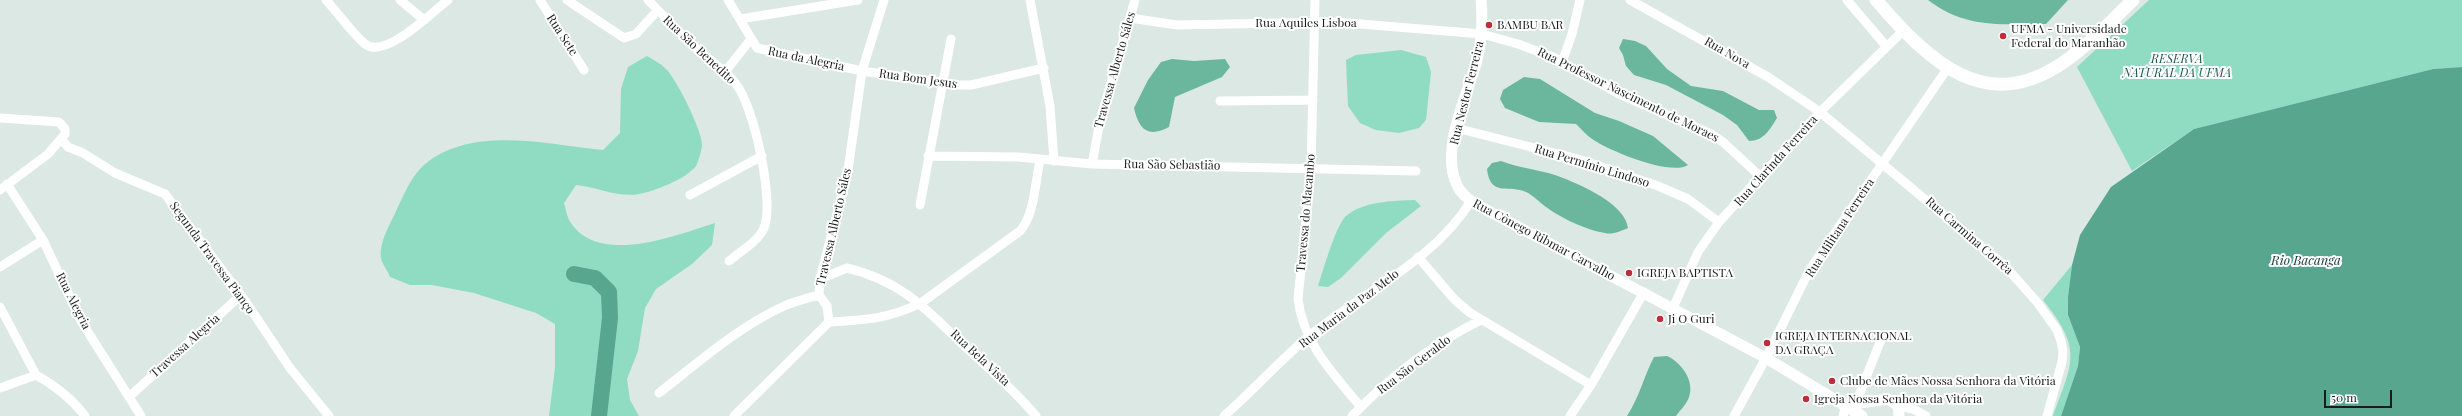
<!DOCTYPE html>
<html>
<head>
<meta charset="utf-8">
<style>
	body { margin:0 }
	#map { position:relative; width:2462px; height:416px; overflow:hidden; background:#dbe8e3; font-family:"Playfair Display",serif }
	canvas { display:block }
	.scale { position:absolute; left:2324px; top:390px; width:68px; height:18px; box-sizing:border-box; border:2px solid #181d1b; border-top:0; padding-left:5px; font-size:12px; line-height:14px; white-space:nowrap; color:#181d1b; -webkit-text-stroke:3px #fff; paint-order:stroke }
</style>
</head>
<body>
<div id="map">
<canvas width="2462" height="416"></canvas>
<div class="scale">50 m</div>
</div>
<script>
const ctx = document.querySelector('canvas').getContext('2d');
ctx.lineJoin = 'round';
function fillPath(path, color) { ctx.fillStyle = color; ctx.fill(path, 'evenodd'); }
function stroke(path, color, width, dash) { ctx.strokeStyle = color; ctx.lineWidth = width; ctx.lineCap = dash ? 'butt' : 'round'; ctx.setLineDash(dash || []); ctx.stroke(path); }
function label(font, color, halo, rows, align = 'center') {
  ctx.font = font + ' "Playfair Display",serif'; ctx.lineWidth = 4; ctx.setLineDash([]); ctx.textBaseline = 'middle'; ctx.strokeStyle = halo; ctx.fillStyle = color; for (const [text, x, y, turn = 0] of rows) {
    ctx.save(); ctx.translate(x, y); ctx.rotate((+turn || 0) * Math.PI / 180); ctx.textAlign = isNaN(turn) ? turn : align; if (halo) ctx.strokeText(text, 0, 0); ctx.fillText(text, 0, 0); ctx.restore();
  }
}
fillPath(new Path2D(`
	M2149,0h313v67l-29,2 -239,60 -62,42 -55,-104z
	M1401,50l25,7 5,15 -5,48 -7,8 -20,5 -23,-3 -16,-7 -12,-17 -2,-46 10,-5z
	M647,56c6,4 13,7 18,12 11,10 37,62 37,77 0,5 -4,17 -6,21 -10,13 -41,25 -57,28 -21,4 -42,-7 -63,-9l-12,18c2,6 3,15 7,20 29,43 106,12 144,0l-3,22 -20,19 -36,25 -11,19 -7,43 -11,28 3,21 9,16h-90l6,-48v-44l-19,-11 -62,-20 -42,-8h-22l-20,-8c-2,-6 -8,-13 -9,-19 -2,-17 10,-35 16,-49 8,-17 16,-37 32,-48 49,-35 119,-16 174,-11l17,-17 1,-44 7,-22z
	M1415,200l6,6 -35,27 -45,45 -13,9 -10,-1c5,-15 17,-58 27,-69 17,-16 48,-16 70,-17z
	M2072,265l-4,32v18l12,32 -2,19 -17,50h-8c20,-55 30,-66 -10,-116z`), '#8fdcc2');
fillPath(new Path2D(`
	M1928,0h140l-22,24c-45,0 -80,5 -118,-24z
	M1623,39l12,2 11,5 21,23 24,17 32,5 36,19h15l3,8c-7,11 -13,23 -28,23l-12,-16 -14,-10 -57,-30 -32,-10 -8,-9 -3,-11 -4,-7z
	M1172,59l22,2 31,-2 5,8 -8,10 -47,20 -6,30c-21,11 -30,3 -35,-19l14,-28 13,-18z
	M1524,77l16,2 55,34 24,8 34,15 35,29c-17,11 -75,-13 -91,-23 -8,-4 -15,-12 -21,-18l-37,-2 -34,-14 -5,-9 3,-9z
	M1501,161c21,8 43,9 62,17 20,8 62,26 65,50 -7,3 -16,7 -23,5 -19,-3 -44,-15 -59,-26 -7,-5 -13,-12 -20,-15 -16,-8 -36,6 -39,-23l5,-6z
	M1667,356c14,6 28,25 22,41 -2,7 -9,13 -13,19h-49c12,-18 17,-40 27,-59z`), '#6ab79e');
fillPath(new Path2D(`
	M2462,67v349h-401l17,-50 2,-19 -12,-32v-18l4,-32 8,-30 31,-48 83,-58 239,-60z`), '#58a68e');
stroke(new Path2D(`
	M574,274l21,4 14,14 1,26 -11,98`), '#58a68e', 16);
stroke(new Path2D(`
	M326,0c13,14 25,32 39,44 20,16 67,-32 83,-44
	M400,0l23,19
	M540,0l44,70
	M567,0l57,38 12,-4 22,-24
	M648,0c17,18 34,35 52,52 12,10 27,20 36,32 18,22 39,119 28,144 -6,14 -25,24 -35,33
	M728,0l29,48 105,23 97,14h12l73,-17
	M1030,0l20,106 4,55
	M1315,0l-4,169 -13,130c5,44 35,75 63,108
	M1630,0l138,77 52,35 185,154 32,36 20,28 4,11 2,11 -1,10 -15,54
	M1847,0l39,46
	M1130,18l47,7 159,-3 146,12 36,10 35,13 66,37 92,40 12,8 39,36
	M740,19l118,-19
	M1562,62l10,-28 8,-34
	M724,73l27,-34
	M1220,101l93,-1
	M0,118l59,4 6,7v5l-17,20 -48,36
	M1456,128l122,31 80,27 30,13 31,23
	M62,140l6,7 15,6 32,20 50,21 81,108 44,66 39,48
	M928,156l91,1 73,7 324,7
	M1092,164l8,-43 35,-121
	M7,184l36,56 38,81 60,95
	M690,195l72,-39
	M920,205l31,-166
	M1418,257l36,42 15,13 122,73
	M0,267l43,-27
	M820,279l27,-11c59,14 83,46 124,84 23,21 45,40 65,64
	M0,307l36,68
	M1673,308l25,-56 21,-30 101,-110 83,-81
	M829,322c36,-2 59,-3 92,-19l99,-72c15,-17 15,-49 20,-71
	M0,388l36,-13c20,11 36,24 49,41
	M659,393c40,-31 79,-66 125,-87 11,-5 24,-8 35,-11
	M129,397l112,-102
	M1856,403l26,-66
	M1898,406l15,3 13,7
	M734,416l95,-94 -2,-16 -8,-11 1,-16 28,-109 14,-99 22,-71
	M1224,416c29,-25 55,-55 84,-79 54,-44 126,-76 163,-136
	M1352,416c37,-38 82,-73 129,-96
	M1570,416l21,-31 53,-93
	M1734,416l32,-58 44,-89 137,-200
	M1843,416l3,-11`), '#fff', 9);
stroke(new Path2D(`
	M1481,0c2,22 1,42 -5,64 -10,34 -36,86 -19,121 6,14 23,21 35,28l274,145 96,58
	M1846,405l42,-6 10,7 1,10`), '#fff', 11);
stroke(new Path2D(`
	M1876,0c53,61 111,119 192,59 24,-17 44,-39 65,-59`), '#fff', 13);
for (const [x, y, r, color] of [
	[1489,25,4,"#be2d3b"],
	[2003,36,4,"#be2d3b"],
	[1629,273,4,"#be2d3b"],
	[1660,319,4,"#be2d3b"],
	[1767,343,4,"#be2d3b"],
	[1832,381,4,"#be2d3b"],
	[1806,399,4,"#be2d3b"]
]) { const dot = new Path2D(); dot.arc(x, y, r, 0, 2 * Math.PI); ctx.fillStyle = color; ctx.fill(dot); stroke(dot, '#fff', 1.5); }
label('12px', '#181d1b', '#fff', [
	["Rua Aquiles Lisboa",1306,23],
	["Rua Sete",562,35,57],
	["Rua São Benedito",699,50,43],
	["Rua Nova",1727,53,30],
	["Rua da Alegria",806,59,12],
	["Travessa Alberto Sáles",1115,70,-74],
	["Rua Bom Jesus",918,79,8],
	["Rua Nestor Ferreira",1467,93,-76],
	["Rua Professor Nascimento de Moraes",1628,95,26],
	["Rua Clarinda Ferreira",1776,161,-48],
	["Rua São Sebastião",1172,165,1],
	["Rua Permínio Lindoso",1592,166,17],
	["Travessa do Macambo",1306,213,-85],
	["Travessa Alberto Sáles",834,227,-77],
	["Rua Militana Ferreira",1840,228,-57],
	["Rua Carmina Corrêa",1969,236,41],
	["Rua Cônego Ribmar Carvalho",1544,240,28],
	["Segunda Travessa Pianço",212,258,54],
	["Rua Alegria",73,301,63],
	["Rua Maria da Paz Melo",1349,309,-37],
	["Travessa Alegria",185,346,-42],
	["Rua Bela Vista",980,358,43],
	["Rua São Geraldo",1414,365,-37]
]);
label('12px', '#181d1b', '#fff', [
	["BAMBU BAR",1497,25],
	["UFMA - Universidade",2011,29],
	["Federal do Maranhão",2011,43],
	["IGREJA BAPTISTA",1637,273],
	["Ji O Guri",1668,319],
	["IGREJA INTERNACIONAL",1775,336],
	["DA GRAÇA",1775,350],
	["Clube de Mães Nossa Senhora da Vitória",1840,381],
	["Igreja Nossa Senhora da Vitória",1814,399]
], 'left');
label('italic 12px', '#195847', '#fff', [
	["RESERVA",2177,59],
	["NATURAL DA UFMA",2177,73]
]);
label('italic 13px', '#1d4136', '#fff', [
	["Rio Bacanga",2306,261]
]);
</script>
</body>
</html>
